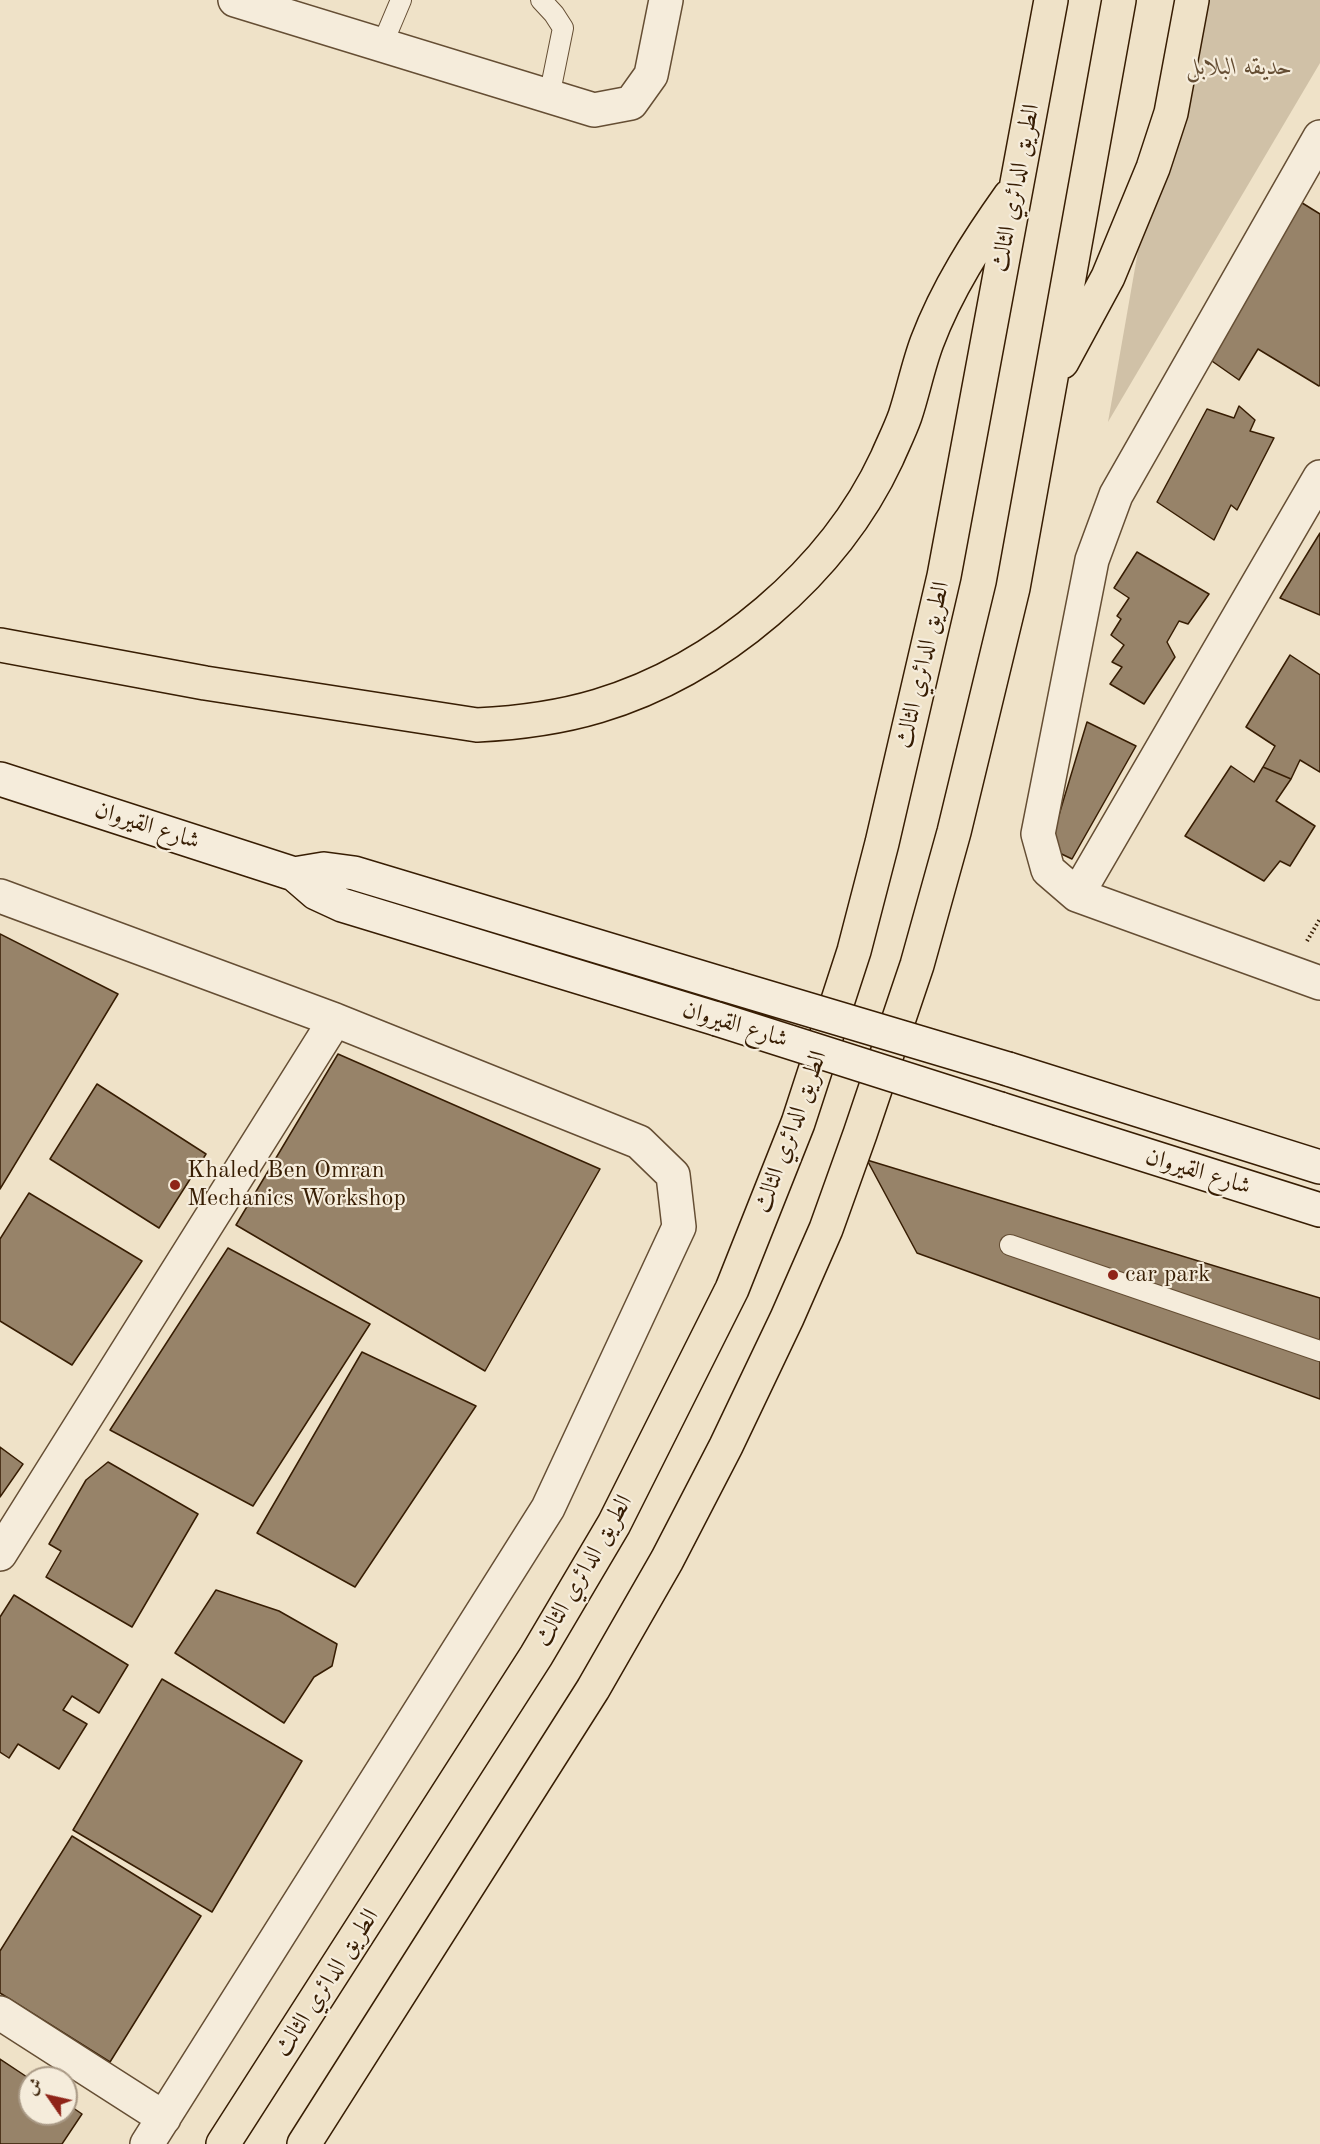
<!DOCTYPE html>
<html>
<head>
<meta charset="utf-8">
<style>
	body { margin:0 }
	#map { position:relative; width:1320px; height:2144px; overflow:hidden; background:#efe2c8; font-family:"Old Standard TT",Amiri,serif }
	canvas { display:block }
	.north { position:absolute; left:18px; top:2066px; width:60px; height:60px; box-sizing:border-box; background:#f5ecdb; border:2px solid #a99985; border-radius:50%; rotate:304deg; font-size:16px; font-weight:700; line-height:24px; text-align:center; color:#371d03 }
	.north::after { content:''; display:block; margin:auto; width:21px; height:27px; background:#8f2418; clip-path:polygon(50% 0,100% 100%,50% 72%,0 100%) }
</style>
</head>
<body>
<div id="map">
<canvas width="1320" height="2144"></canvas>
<div class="north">ش</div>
</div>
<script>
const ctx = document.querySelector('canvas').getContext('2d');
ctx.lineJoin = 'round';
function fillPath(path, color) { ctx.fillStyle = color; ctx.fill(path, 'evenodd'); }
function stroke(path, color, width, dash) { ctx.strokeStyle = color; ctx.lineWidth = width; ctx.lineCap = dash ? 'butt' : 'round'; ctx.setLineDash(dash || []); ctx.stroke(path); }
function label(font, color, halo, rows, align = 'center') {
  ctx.font = font + ' "Old Standard TT",Amiri,serif'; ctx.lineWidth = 4.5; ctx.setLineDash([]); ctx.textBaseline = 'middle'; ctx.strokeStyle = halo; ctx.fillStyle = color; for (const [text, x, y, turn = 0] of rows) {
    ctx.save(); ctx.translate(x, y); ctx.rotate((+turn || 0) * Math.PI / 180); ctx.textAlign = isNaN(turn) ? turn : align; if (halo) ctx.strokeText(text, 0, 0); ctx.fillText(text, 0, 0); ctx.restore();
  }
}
fillPath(new Path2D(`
	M1182,0h138v63l-212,359z`), '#d0c1a7');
const building = new Path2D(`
	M1299,201l21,13v171l-1,1 -61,-37 -19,31 -30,-21z
	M1239,406l16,14 -5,11 24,7 -37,72 -6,-5 -17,35 -57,-38 50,-93 27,9z
	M1320,533v82l-40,-17z
	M1137,552l72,42 -21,30 -9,-3 -12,21 8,15 -31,47 -34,-20 12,-17 -10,-5 12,-17 -13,-10 10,-16 -4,-3 12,-18 -15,-10z
	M1290,655l30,20v97l-20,-12 -9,19 -28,-12 12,-21 -29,-19z
	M1087,722l49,24 -64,113 -23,-11z
	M1231,766l23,16 9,-15 28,12 -15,22 39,25 -25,40 -10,-5 -16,20 -79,-45z
	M0,934l118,60 -118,195z
	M338,1054l262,115 -115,202 -249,-146z
	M97,1084l109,70 -47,74 -109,-69z
	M867,1160l453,138v101l-403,-146z
	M29,1193l113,68 -70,104 -72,-44v-82z
	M228,1248l142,76 -117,182 -143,-76z
	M362,1352l114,54 -121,181 -98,-54z
	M0,1447l23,17 -23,33z
	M108,1462l90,52 -66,113 -86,-50 15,-26 -12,-7 37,-64z
	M216,1590l63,21 58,33 -5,22 -18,11 -30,46 -109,-70z
	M14,1595l114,70 -29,48 -27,-17 -9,14 24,14 -28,45 -41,-25 -9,14 -9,-6v-135z
	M162,1679l140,82 -90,151 -139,-82z
	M72,1836l129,80 -91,146 -110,-69v-42z
	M0,2059l30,20v35h36v-11l16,11 -20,30h-62z`);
fillPath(building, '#978369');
stroke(building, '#371d03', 1.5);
const service = new Path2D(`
	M541,0l13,14 9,14 -14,69
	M382,45l19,-45
	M1010,1245l310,106`);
const minor = new Path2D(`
	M235,0l359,110 37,-7 20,-28 15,-75
	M1320,137l-204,358 -24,65 -54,274 10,36 29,25 243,88
	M1077,895l243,-418
	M0,896l335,124 304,122 34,33 6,52 -131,281 -401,636
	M0,1554l335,-534
	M0,2013l164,105`);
const secondary = new Path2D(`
	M0,779l294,95 22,19 26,12 375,114
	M294,874l30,-5 30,4 372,112
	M1008,1069l312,98
	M1000,1109l320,101`);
const trunk = new Path2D(`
	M1062,362l46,-85 45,-109 18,-55 21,-113
	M0,645l205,38 272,42c41,-2 81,-7 121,-19 120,-36 236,-134 289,-248 6,-14 13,-28 18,-42 8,-24 13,-50 22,-74 20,-53 51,-101 83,-146
	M223,2144l313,-488 78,-132 118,-235 66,-166 56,-172 28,-108 62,-267 107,-576
	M304,2144l289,-455 74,-129 59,-114 61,-128 39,-89 34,-95 57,-169 37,-133 59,-244 106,-588`);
stroke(service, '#654e34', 22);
stroke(minor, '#654e34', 36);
stroke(secondary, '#371d03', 36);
stroke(trunk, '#371d03', 36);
stroke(new Path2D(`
	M1307,941l13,-22`), '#371d03', 4, [1.5, 3]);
stroke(service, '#f5ecdb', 20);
stroke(minor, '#f5ecdb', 33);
stroke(secondary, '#f5ecdb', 33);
stroke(trunk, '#efe2c8', 33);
const secondaryBridge = new Path2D(`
	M726,985l282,84
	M717,1019l283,90`);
stroke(secondaryBridge, '#371d03', 36, []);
stroke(secondaryBridge, '#f5ecdb', 33);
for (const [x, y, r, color] of [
	[175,1185,6,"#8f2418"],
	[1113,1275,6,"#8f2418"]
]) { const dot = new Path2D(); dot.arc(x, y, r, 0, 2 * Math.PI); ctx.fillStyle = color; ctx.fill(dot); stroke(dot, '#f5ecdb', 2); }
label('italic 24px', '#654e34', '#f5ecdb', [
	["حديقه البلابل",1239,68]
]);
label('24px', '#371d03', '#f5ecdb', [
	["الطريق الدائري الثالث",1016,188,-79],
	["الطريق الدائري الثالث",923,665,-77],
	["شارع القيروان",147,826,18],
	["شارع القيروان",735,1025,17],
	["الطريق الدائري الثالث",791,1132,-70],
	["شارع القيروان",1198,1172,17],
	["الطريق الدائري الثالث",584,1571,-60],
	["الطريق الدائري الثالث",327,1983,-57]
]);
label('24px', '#371d03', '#f5ecdb', [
	["Khaled Ben Omran",187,1171],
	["Mechanics Workshop",187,1199],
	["car park",1125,1275]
], 'left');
</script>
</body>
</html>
